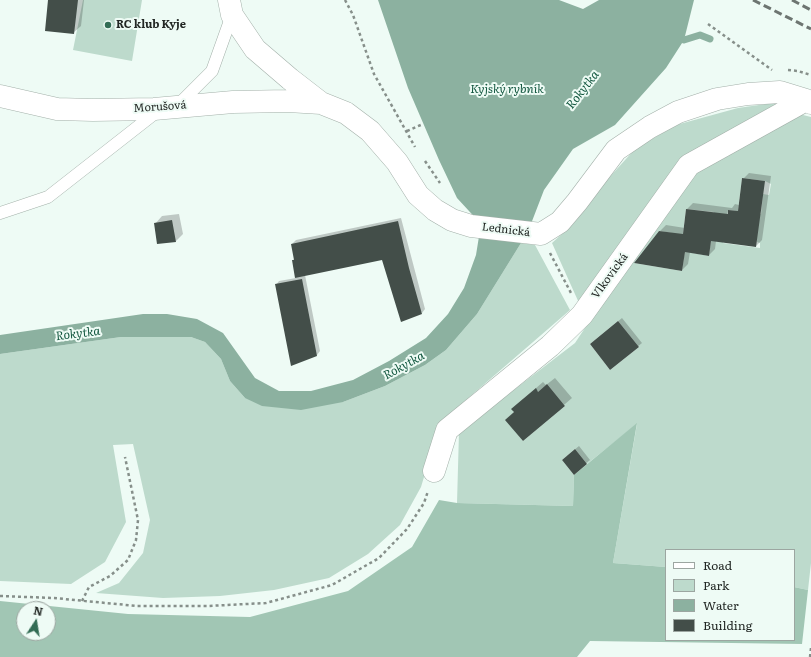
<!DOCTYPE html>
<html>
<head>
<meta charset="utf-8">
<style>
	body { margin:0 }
	#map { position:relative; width:811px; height:657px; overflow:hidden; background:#eefbf5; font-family:Literata,serif }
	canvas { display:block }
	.legend { position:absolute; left:665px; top:549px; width:130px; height:92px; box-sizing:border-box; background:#eefbf5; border:1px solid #9ca6a1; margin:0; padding:5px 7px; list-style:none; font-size:12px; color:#222724 }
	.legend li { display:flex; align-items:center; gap:8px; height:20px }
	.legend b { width:20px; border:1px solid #9ca6a1 }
	.north { position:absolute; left:16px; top:601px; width:40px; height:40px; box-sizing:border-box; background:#eefbf5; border:1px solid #9ca6a1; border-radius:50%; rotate:12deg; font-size:11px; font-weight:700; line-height:16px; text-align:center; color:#222724 }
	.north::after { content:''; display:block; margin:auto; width:14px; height:18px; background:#326c54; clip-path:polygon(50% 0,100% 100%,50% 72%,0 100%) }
</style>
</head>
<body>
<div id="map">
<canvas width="811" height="657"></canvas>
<ul class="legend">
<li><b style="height:5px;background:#fff"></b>Road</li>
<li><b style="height:11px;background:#bddacc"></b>Park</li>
<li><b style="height:11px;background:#8cb1a0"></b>Water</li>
<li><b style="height:11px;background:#434e49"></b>Building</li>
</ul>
<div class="north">N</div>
</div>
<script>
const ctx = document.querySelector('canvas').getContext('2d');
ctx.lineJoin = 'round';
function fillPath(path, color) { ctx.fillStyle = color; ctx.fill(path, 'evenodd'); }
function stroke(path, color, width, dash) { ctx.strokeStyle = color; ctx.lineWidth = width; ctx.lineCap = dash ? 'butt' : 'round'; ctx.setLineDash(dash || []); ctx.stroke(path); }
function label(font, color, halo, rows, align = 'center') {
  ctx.font = font + ' Literata,serif'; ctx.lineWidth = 4; ctx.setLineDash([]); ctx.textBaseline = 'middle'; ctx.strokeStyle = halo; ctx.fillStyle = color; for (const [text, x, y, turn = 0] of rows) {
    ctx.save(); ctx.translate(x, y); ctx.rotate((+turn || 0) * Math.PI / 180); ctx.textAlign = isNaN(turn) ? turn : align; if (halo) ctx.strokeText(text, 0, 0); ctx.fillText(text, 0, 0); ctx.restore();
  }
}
fillPath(new Path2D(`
	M83,0h59l-10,61 -59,-11z
	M780,102l-82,46 -119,155 -27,-60 21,-19 24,-33 38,-42 41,-24 62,-17z
	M799,114l12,3v446l-3,27 -14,-3v-37h-128v17l-53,-4 24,-139 -50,40 -12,-15 -13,11 12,15 -1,31 -116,-3 2,-71 116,-89 117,-176zM742,178l23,3 6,3 -2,11 -6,-1 -2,20 -20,-3 -3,24 19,3v4l3,1v5l-37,-5 5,-33 10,1zM686,209l28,3 -5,44 -16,-3 1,-10 -12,-2zM659,231l13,2 -1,8 15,2 -4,28 -48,-8zM618,321l21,26 -29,23 -20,-26zM547,384l18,22 -42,35 -17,-21 8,-8 -2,-3 23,-20 3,3z
	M521,243l14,2 35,65 -126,109 -6,11 -17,57 -21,38 -32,29 -39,24 -55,12 -54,6 -57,2 -67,-5 23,-10 24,-30 7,-33 -17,-76 -20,1 13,77 -21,40 -34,22 -71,-3v-227l121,-17h70l14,5 16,17 9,22 15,17 98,4 42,-16 40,-21 21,-15 31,-36z`), '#bddacc');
fillPath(new Path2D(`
	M637,423l-24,140 53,4v73h128v-53l14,3 -6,54 -212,-3 -13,16h-577v-56l128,13 122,3 98,-26 64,-44 27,-47 18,3 116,3 1,-31zM24,609h24v24h-24z`), '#a1c6b4');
fillPath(new Path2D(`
	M378,0h181l24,9 16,-9h95l-10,40 -18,28 -51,57 -42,24 -29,41 -15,39 -5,1 -3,13 -44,71 -31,36 -21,15 -40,21 -42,16 -42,8 -39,-4 -17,-8 -15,-17 -9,-22 -16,-17 -14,-5h-70l-121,17v-19l143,-21h24l30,5 26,14 32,45 24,13h32l42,-11 36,-19 37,-23 22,-24 16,-26 12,-33 5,-31 -24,-26 -18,-38 -31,-72z`), '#8cb1a0');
fillPath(new Path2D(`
	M49,0h35l-3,26 -8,7z
	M749,173l22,3 -9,64 -6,6 -40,-5 -1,8 -6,6 -19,-3 -2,12 -6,6 -22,-39 6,-6 19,3 2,-19 6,-6 39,5 3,-4 4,1 4,-26z
	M179,214l4,20 -7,7 -21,-17 7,-8z
	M401,218l24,91 -3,4 -39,-54 -78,16 15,76 -3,4 -25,10 -16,-80 3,-4 17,-3 -3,-18 2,-2 -3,-14 4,-4z
	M622,318l20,25 -31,26 -17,-28z
	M555,378l17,20 -49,42 -8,-28 5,-10 23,-20 3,3z
	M579,446l11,14 -16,13 -7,-17z`), '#0003');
stroke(new Path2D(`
	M684,40l16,-5 10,4`), '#8cb1a0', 7);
fillPath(new Path2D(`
	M48,0h30l-4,34 -29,-3z
	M742,178l23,3 -9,66 -45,-6 -2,15 -24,-4 -3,19 -48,-8 25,-32 24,3 3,-25 42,5v-4l10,1z
	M172,220l4,22 -19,2 -3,-21z
	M398,221l11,47 13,46 -21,8 -19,-62 -87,18 -3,-18h2l-3,-16z
	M302,279l15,77 -26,10 -16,-82z
	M618,321l21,26 -29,23 -20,-26z
	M547,384l18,22 -42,35 -18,-21 9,-8 -3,-3 25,-21 2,4z
	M575,449l12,15 -13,11 -12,-15z`), '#434e49');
const lane = new Path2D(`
	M177,106l35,-35 20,-56
	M0,213l48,-16 106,-83v-5`);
const street = new Path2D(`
	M229,0l3,15 23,34 35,30 31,24 25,10 24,18 27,31 21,33 17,15 17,10 19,6 70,8 19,-12 17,-20 39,-52 34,-23 28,-15 39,-13 31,-5 32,-2 26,8 5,3
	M0,96l57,13 36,1 61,-1 79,-7 55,-1 33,2
	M434,471l13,-41 103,-84 32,-31 107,-150 117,-65`);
stroke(lane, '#a3b0a9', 13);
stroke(street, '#a3b0a9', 23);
stroke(new Path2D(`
	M345,0l8,15 21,59 41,73
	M708,24l64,46
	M788,70l10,1 13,4
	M407,131l16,-7
	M425,161l15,22
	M550,253l21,40
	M0,596l54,2 83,8h71l58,-3 66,-18 47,-27 28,-29 17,-26 4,-12
	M82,601l7,-14 21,-11 18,-16 8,-20 2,-20 -13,-63
	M810,657l1,-9`), '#868f8a', 2.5, [3, 3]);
stroke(lane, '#fff', 12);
stroke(street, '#fff', 22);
stroke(new Path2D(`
	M753,0l58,29
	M792,0l19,10`), '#6d7571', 3, [8, 4]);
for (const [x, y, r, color] of [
	[108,25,4,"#326c54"]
]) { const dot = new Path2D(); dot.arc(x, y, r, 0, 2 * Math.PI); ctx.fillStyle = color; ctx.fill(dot); stroke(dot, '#eefbf5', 1.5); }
label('bold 11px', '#222724', '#eefbf5', [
	["RC klub Kyje",116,25]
], 'left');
label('11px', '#222724', '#eefbf5', [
	["Morušová",160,107,-4],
	["Lednická",506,230,7],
	["Vlkovická",610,276,-54]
]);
label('italic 12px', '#11563e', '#eefbf5', [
	["Kyjský rybník",507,89],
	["Rokytka",583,90,-52],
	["Rokytka",78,334,-7],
	["Rokytka",404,366,-29]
]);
</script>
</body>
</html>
